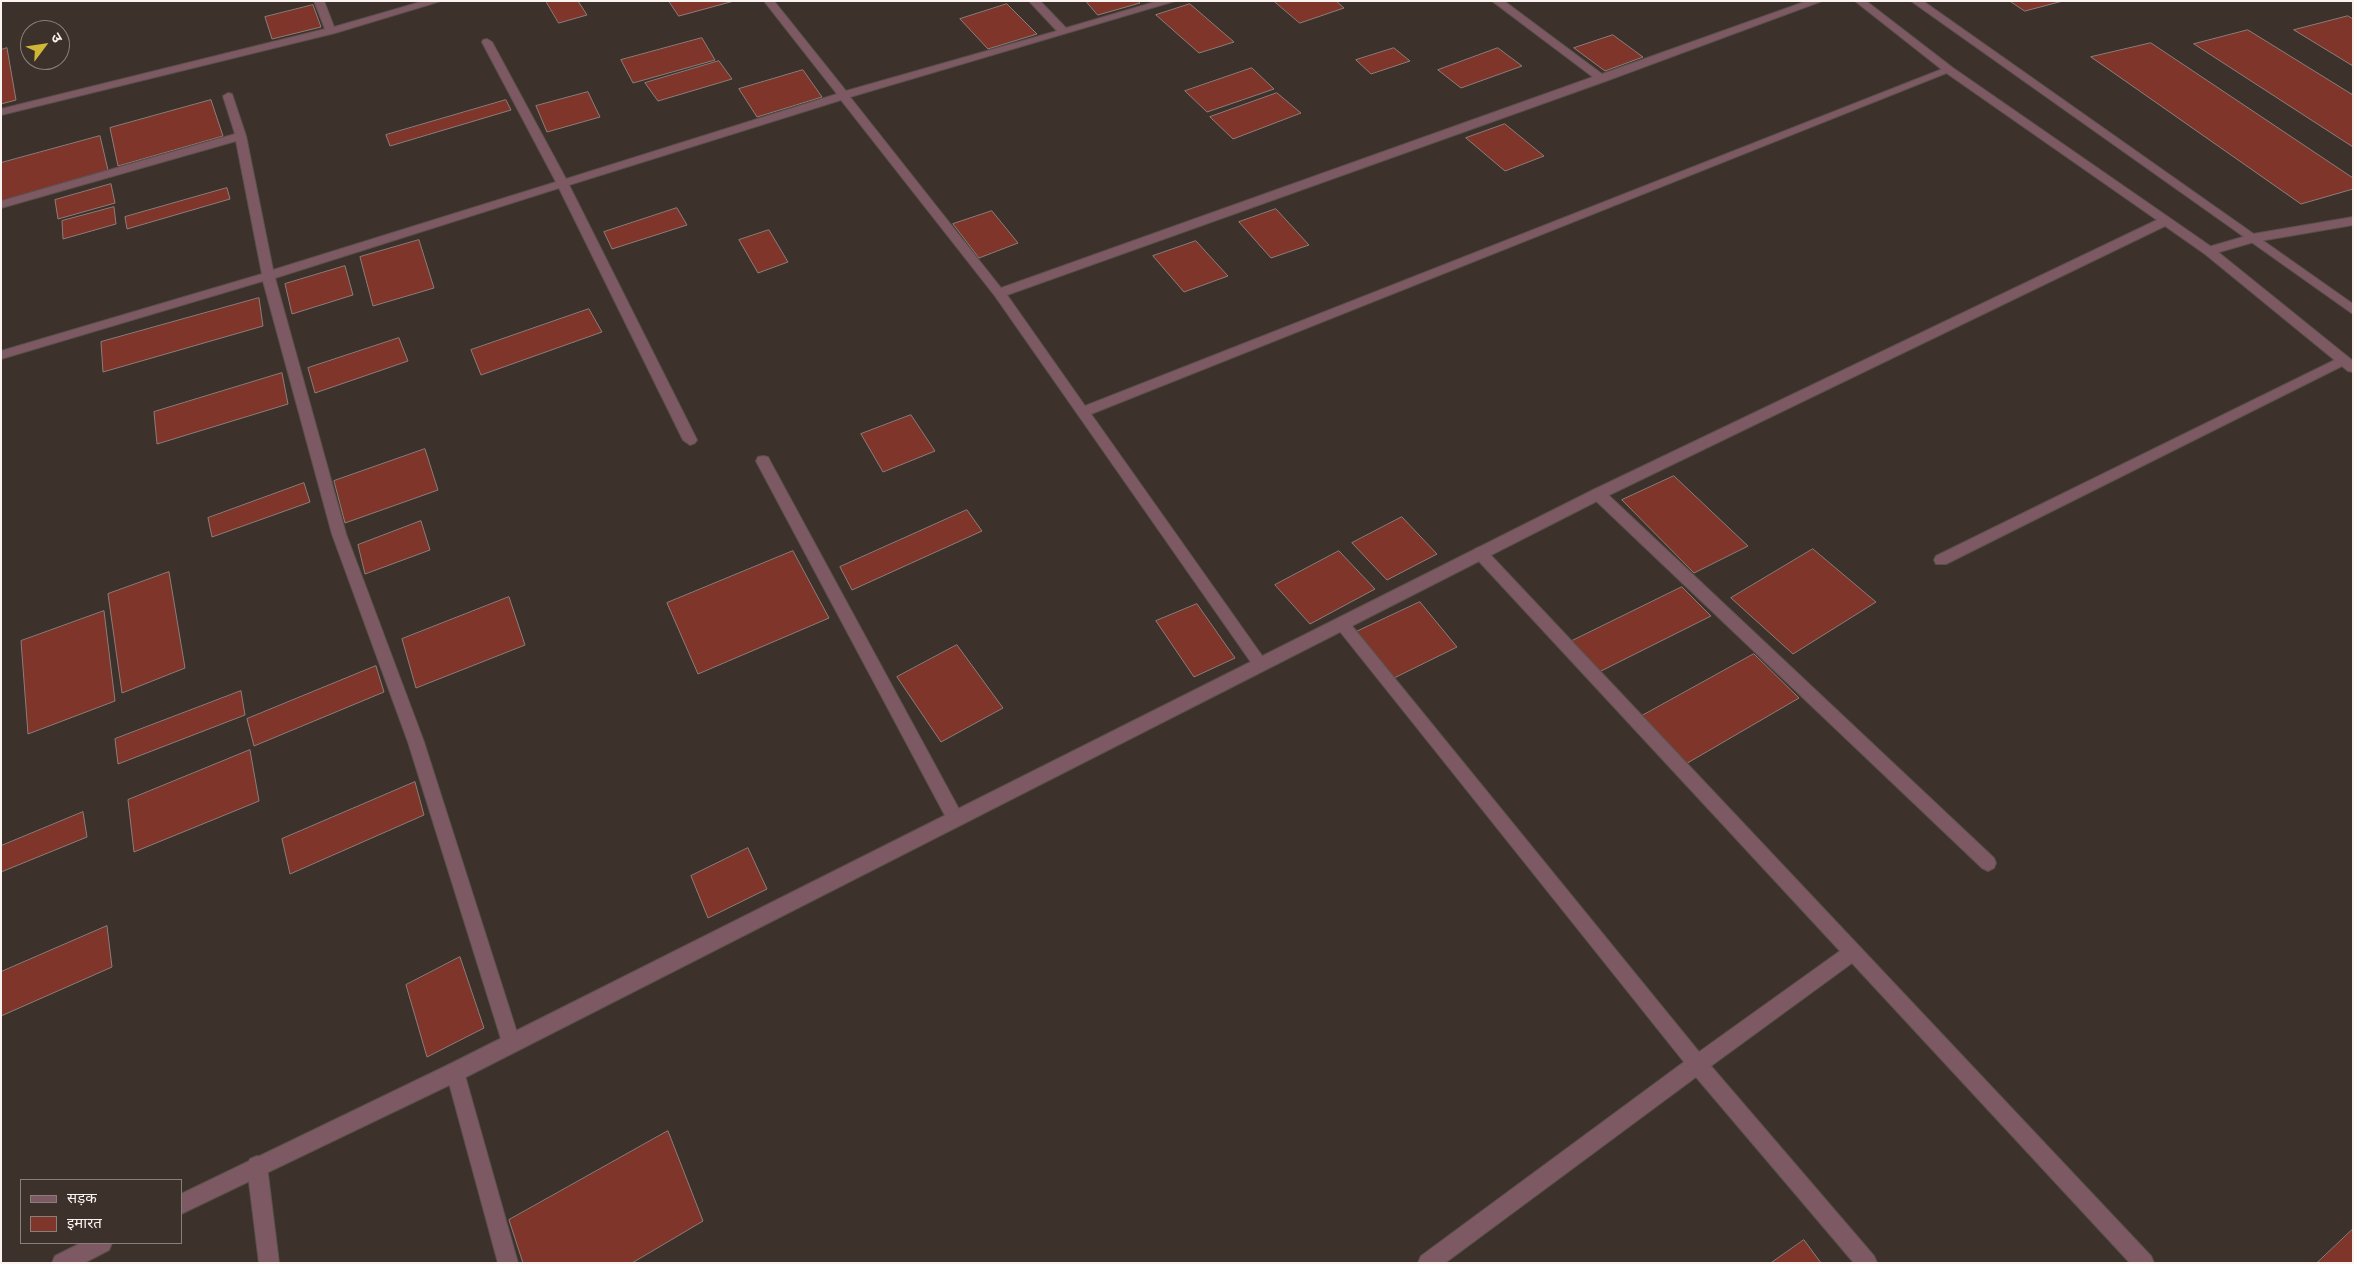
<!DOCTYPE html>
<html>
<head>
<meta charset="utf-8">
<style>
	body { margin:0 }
	#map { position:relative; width:2354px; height:1264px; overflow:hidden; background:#3d312c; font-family:"Golos Text","Noto Sans Devanagari",sans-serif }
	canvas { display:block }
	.frame { position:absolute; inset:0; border:2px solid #faf3ef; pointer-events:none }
	.legend { position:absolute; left:20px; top:1179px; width:162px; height:65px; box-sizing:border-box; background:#3d312c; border:1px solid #897f7a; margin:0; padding:6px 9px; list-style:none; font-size:15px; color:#faf3ef }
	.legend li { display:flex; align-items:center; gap:10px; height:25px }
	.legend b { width:25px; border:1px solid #897f7a }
	.north { position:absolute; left:20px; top:20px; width:50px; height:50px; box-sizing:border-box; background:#3d312c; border:1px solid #897f7a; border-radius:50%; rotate:59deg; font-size:14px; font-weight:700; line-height:20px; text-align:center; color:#faf3ef }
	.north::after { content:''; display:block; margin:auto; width:18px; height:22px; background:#d1b736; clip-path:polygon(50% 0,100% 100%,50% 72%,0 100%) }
</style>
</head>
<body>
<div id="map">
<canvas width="2354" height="1264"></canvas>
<div class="frame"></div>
<ul class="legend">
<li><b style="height:6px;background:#7d5a63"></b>सड़क</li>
<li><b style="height:14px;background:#7f3529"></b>इमारत</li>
</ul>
<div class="north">उ</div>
</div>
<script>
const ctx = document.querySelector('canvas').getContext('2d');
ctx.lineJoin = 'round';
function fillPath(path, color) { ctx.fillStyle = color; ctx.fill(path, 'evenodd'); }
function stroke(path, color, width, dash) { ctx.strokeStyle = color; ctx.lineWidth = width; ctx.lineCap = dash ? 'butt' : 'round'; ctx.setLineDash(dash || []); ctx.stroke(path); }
const building = new Path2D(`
	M546,1h32l9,14 -28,8z
	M669,1h65l-55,15z
	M1086,1h52l2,2 -42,12z
	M1274,1h62l8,7 -44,15z
	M2010,1h53l-38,10z
	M1007,4l30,30 -49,15 -28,-30z
	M1190,4l44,38 -35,11 -43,-38z
	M313,5l8,22 -49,12 -7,-22z
	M2348,16l5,3v47l-59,-36z
	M2248,30l105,65v52l-159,-103z
	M1613,35l30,22 -38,14 -31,-23z
	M702,38l13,22 -82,23 -12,-23z
	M2151,43l202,135v11l-52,15 -210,-147z
	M7,48l9,52 -15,4v-54z
	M1394,48l16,13 -39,13 -15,-14z
	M1498,48l24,18 -61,22 -23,-18z
	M719,61l13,18 -74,22 -13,-18z
	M1252,68l22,21 -67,23 -22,-21z
	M803,70l19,27 -65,20 -18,-28z
	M588,92l12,25 -53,15 -11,-26z
	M1277,93l24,20 -68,26 -23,-22z
	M211,100l12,36 -105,30 -8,-38z
	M506,100l5,10 -121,36 -4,-11z
	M1505,124l39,32 -39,15 -39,-33z
	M100,136l8,34 -107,31v-38z
	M111,184l4,19 -57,16 -3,-19z
	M227,188l3,11 -103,30 -2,-12z
	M114,207l2,17 -53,15 -1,-18z
	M677,208l10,17 -75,24 -8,-17z
	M1276,209l33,36 -38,13 -32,-36z
	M992,211l26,32 -39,15 -26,-34z
	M769,230l19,32 -30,11 -19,-33z
	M419,240l15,48 -61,18 -13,-49z
	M1196,241l32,35 -44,16 -31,-36z
	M345,266l8,29 -61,19 -7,-30z
	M259,298l4,28 -160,46 -2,-30z
	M589,309l13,23 -121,43 -10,-25z
	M399,338l9,23 -93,32 -7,-25z
	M282,373l6,31 -131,40 -3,-32z
	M911,415l24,36 -52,21 -22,-38z
	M425,449l13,41 -93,33 -11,-42z
	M1674,476l74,70 -54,27 -72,-73z
	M304,483l6,19 -98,35 -4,-19z
	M967,510l15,21 -130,59 -12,-23z
	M1402,517l35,37 -50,26 -35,-37z
	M421,521l9,29 -65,24 -7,-29z
	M1813,549l63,53 -83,52 -62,-56z
	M793,551l36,67 -131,56 -31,-71z
	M1339,551l36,38 -65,35 -35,-39z
	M169,572l16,96 -63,25 -14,-99z
	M1682,587l29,29 -112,56 -27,-31z
	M509,597l16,48 -109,43 -14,-49z
	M1420,602l37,45 -65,32 -36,-47z
	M1197,604l38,54 -41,19 -38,-56z
	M104,611l11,90 -87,33 -7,-93z
	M957,645l46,63 -62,34 -44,-65z
	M1754,654l45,44 -115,67 -44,-48z
	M376,666l8,26 -130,54 -7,-27z
	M241,691l4,24 -127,49 -3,-25z
	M250,750l9,51 -125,51 -6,-52z
	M415,782l9,33 -134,59 -8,-35z
	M83,812l4,25 -86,35v-26z
	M748,848l19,41 -59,29 -17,-42z
	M107,926l5,41 -111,49v-44z
	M460,957l24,71 -57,29 -21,-72z
	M668,1131l35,90 -71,42h-109l-14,-43z
	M2353,1229v34h-36z
	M1804,1240l17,23h-50z`);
fillPath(building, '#7f3529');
stroke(building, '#8c7d7a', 1);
const minor = new Path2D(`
	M314,1h10l10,26 90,-26h17l-106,32 -334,82v-6l324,-80z
	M764,1h10l72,90 211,-60 -28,-30h11l26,27 92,-27h17l-325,96 151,191 592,-211 -101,-76h12l98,73 205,-73h15l-216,80 -599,214 78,111 860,-338 4,-1 5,3 -863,344 174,246 3,4 -3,4 -5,2 -5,-2 -260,-372 -154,-196 -272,85 128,255 -2,3 -5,2 -7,-5 -124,-252 -284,90 71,256 78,208 96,300 -2,6 -7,3 -7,-3 -2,-6 -94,-300 -76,-208 -69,-253 -262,78v-8l261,-77 -26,-133 -235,67v-7l234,-67 -12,-38 5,-3 4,1 14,42 27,134 283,-88 -74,-140 1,-2 4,-1 5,3 74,137 271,-85z
	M2353,217v8l-99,17 -45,13 -6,-4 2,-3 48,-14z
	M2343,356l5,1 1,3 -1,3 -402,201h-10l-2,-4 2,-4z
	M763,456l5,1 2,4 191,352 2,5 -2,5 -6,2 -6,-2 -193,-362 2,-4z
	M1598,489l5,1 391,368 2,5 -2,5 -6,3 -6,-3 -389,-370 -2,-4 2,-4z
	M1480,547l5,2 666,707 3,7h-24l-278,-300 -141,103 163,190 3,7h-23l-158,-186 -251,186h-27l3,-7 263,-194 -346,-433 -2,-4 2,-4 5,-2 5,2 351,431 141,-101 -365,-394 -2,-4 2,-4z
	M455,1063l7,2 2,7 54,191h-20l-52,-191 2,-7z
	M257,1156l7,3 3,7 12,97h-20l-12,-97 3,-7z`);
const tertiary = new Path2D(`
	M1855,1h11l87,67 260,180 140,113v11l-5,-1 -143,-117 -40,-28 -562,272 -1141,581 -281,135v-20l267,-129 1145,-575 564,-270 -212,-148z
	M1911,1h12l430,303v10z
	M81,1243h31l-3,7 -25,13h-32l3,-7z`);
stroke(minor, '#5b504b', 2);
stroke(tertiary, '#5b504b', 2);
fillPath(minor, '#7d5a63');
fillPath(tertiary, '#7d5a63');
</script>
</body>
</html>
